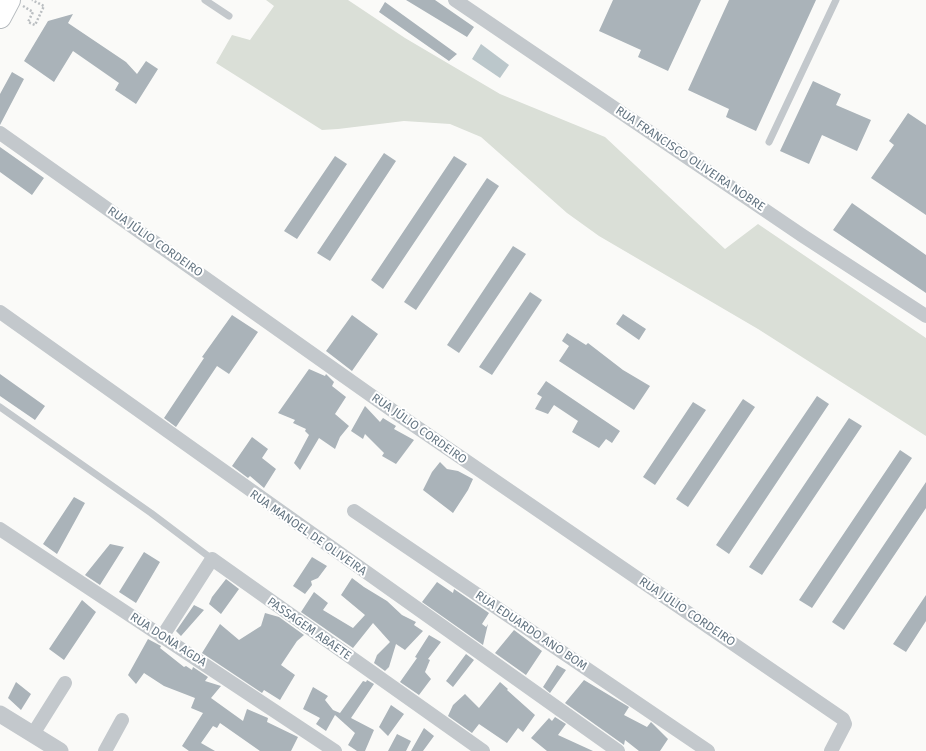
<!DOCTYPE html>
<html>
<head>
<meta charset="utf-8">
<style>
	body { margin:0 }
	canvas { display:block; background:#fafaf8 }
</style>
</head>
<body>
<canvas width="926" height="751"></canvas>
<script>
const ctx = document.querySelector('canvas').getContext('2d');
ctx.lineJoin = 'round';
function fillPath(path, color) { ctx.fillStyle = color; ctx.fill(path, 'evenodd'); }
function stroke(path, color, width, dash) { ctx.strokeStyle = color; ctx.lineWidth = width; ctx.lineCap = dash ? 'butt' : 'round'; ctx.setLineDash(dash || []); ctx.stroke(path); }
function label(font, color, halo, rows, align = 'center') {
  ctx.font = font + ' "Fira Sans",sans-serif'; ctx.lineWidth = 4; ctx.setLineDash([]); ctx.textBaseline = 'middle'; ctx.strokeStyle = halo; ctx.fillStyle = color; for (const [text, x, y, turn = 0] of rows) {
    ctx.save(); ctx.translate(x, y); ctx.rotate((+turn || 0) * Math.PI / 180); ctx.textAlign = isNaN(turn) ? turn : align; if (halo) ctx.strokeText(text, 0, 0); ctx.fillText(text, 0, 0); ctx.restore();
  }
}
fillPath(new Path2D(`
	M266,0h82l57,38 95,56 105,43 120,112 33,-25 168,114v98l-168,-107 -159,-93 -32,-23 -86,-76 -31,-13 -46,-3 -66,8 -16,1 -106,-67 16,-28 18,5 24,-34z`), '#dadfd7');
fillPath(new Path2D(`
	M481,44l28,21 -9,13 -28,-19z`), '#bbc7cb');
fillPath(new Path2D(`
	M406,0h29l39,27 -7,10z
	M613,0h88l-33,71 -30,-14 3,-7 -42,-19z
	M729,0h87l-60,131 -30,-14 3,-8 -41,-19z
	M385,2l72,52 -8,7 -70,-49z
	M73,14l-5,9 58,39 11,12 9,-13 12,8 -22,35 -21,-14 4,-7 -46,-32 -19,31 -30,-21 24,-40z
	M12,72l12,7 -24,46v-31z
	M813,81l28,13 -5,11 35,15 -14,31 -35,-16 -13,29 -29,-13z
	M908,113l18,12v90l-55,-37 23,-33 -5,-4z
	M0,147l44,31 -12,17 -32,-23z
	M384,153l12,8 -66,100 -13,-8z
	M335,156l12,8 -50,75 -13,-8z
	M454,156l13,8 -84,125 -12,-9z
	M487,178l12,8 -83,124 -12,-8z
	M852,203l74,52v38l-93,-63z
	M513,246l13,8 -67,99 -12,-8z
	M530,292l12,8 -50,75 -13,-8z
	M623,314l23,15 -7,11 -23,-16z
	M232,315l26,17 -29,42 -12,-8 -41,61 -12,-9 40,-60 -2,-1z
	M352,315l26,19 -26,37 -26,-20z
	M567,333l19,12 2,-2 35,27 27,16 -16,24 -75,-49 10,-15 -7,-5z
	M309,369l16,7 1,-2 8,8 -2,4 14,11 -11,17 14,12 -9,11 -5,12 -16,-11 -19,32 -6,-7 15,-28 -4,-4 1,-2 -13,-6 2,-3 -17,-7z
	M0,374l45,32 -10,14 -35,-24z
	M546,381l74,50 -8,12 -6,-4 -7,9 -27,-16 6,-11 -24,-16 -6,9 -13,-5 7,-12 -5,-3z
	M817,396l12,8 -100,150 -13,-9z
	M743,399l12,8 -67,100 -12,-8z
	M693,402l13,8 -51,75 -12,-8z
	M365,406l15,16 3,-4 13,8 -2,3 20,11 -18,24 -14,-8 2,-3 -19,-19 -2,5 -12,-8z
	M849,418l13,8 -100,149 -13,-8z
	M252,437l16,12 -6,9 14,11 -12,19 -14,-12 -2,2 -16,-12z
	M900,450l12,8 -100,150 -13,-8z
	M440,462l7,7 11,2 15,8 -5,11 -15,23 -30,-23 9,-18z
	M926,482v26l-82,122 -12,-8z
	M74,497l11,6 -28,51 -14,-10z
	M110,544l14,3 -24,38 -15,-10z
	M144,552l16,10 -24,41 -17,-11z
	M312,557l15,9 -9,12 -7,3 1,4 -7,9 -12,-8z
	M352,578l12,9 23,14 15,14 14,7 -2,3 9,6 -18,19 -9,-6 -7,23 -4,4 -11,-8 3,-8 13,-13 -17,-19 -20,25 -52,-36 13,-20 14,11 -5,7 30,18 12,-13 -24,-20z
	M226,579l13,10 -18,25 -12,-10 3,-7z
	M437,582l16,11 1,-4 35,24 -7,11 4,3 2,-3 -5,21 -61,-43z
	M926,595v26l-20,31 -13,-8z
	M82,600l14,12 -32,48 -15,-11z
	M194,605l10,5 -23,26 -5,-5z
	M265,613l14,4 25,18 -7,6 -16,24 14,10 -15,25 -16,-10 -2,3 -60,-40 18,-29 19,16 22,-14z
	M514,630l28,21 -16,24 -31,-22z
	M429,635l12,7 -13,17 2,1 -5,12 6,7 -12,16 -19,-13 17,-24 -2,-1z
	M148,639l13,7 -1,2 24,19 2,-1 6,4 1,-3 15,10 -3,4 16,5 -10,12 32,23 4,-12 21,9 -1,4 31,15 -7,14h-31l-40,-28 -3,5 -4,-2 -12,17 14,8h-26l-7,-5 21,-33 -12,-5 4,-10 -31,-12 -20,-13 -8,11 -8,-9z
	M466,654l8,6 -21,27 -7,-6z
	M557,665l9,5 -16,23 -7,-6z
	M367,680l7,4 -23,34 23,12 -9,21h-8l-9,-6 7,-12 -20,-18 -9,16 -10,-7 4,-6 -17,-9 10,-22 15,9 -3,4 8,10 7,3 23,-32 3,1z
	M584,680l45,27 -5,8 23,12 4,-5 17,17 -8,12h-21l-14,-11 -1,5 -59,-42z
	M16,682l15,12 -10,16 -13,-12z
	M500,682l8,7 -1,1 28,25 -12,17 -5,-4 -11,15 -28,-19 -7,9 -24,-17 5,-11 12,-11 14,14z
	M391,705l13,9 -16,22 -9,-9z
	M555,717l11,7 -8,11 35,16h-46l-16,-13 18,-20 3,3z
	M424,728l10,8 -11,15h-12z
	M397,734l14,7 -5,10h-18z`), '#aab3b9');
const trunk = new Path2D(`
	M0,17l9,-17`);
stroke(trunk, '#b4b9bd', 24);
stroke(new Path2D(`
	M23,6l10,6 -5,10 7,3 9,-19 -12,-6`), '#bbbfc2', 2.5, [2, 2]);
stroke(new Path2D(`
	M205,0l24,16
	M769,142l67,-142
	M0,407l151,106 61,46`), '#c3c8cc', 7);
stroke(new Path2D(`
	M455,0l348,236 123,80
	M0,133l396,280 447,306 2,5 -14,27
	M0,312l618,439
	M354,511l354,240
	M0,529l335,222
	M162,637l50,-78 271,192
	M33,734l32,-51
	M105,751l17,-31`), '#c3c8cc', 14);
stroke(new Path2D(`
	M0,714l60,37`), '#c3c8cc', 17);
stroke(trunk, '#fff', 22);
label('12px', '#657683', '#fff', [
	["RUA FRANCISCO OLIVEIRA NOBRE",690,159,34],
	["RUA JÚLIO CORDEIRO",155,242,35],
	["RUA JÚLIO CORDEIRO",419,429,35],
	["RUA MANOEL DE OLIVEIRA",308,533,35],
	["RUA JÚLIO CORDEIRO",687,612,34],
	["PASSAGEM ABAETE",309,629,35],
	["RUA EDUARDO ANO BOM",531,631,34],
	["RUA DONA AGDA",168,640,33]
]);
</script>
</body>
</html>
